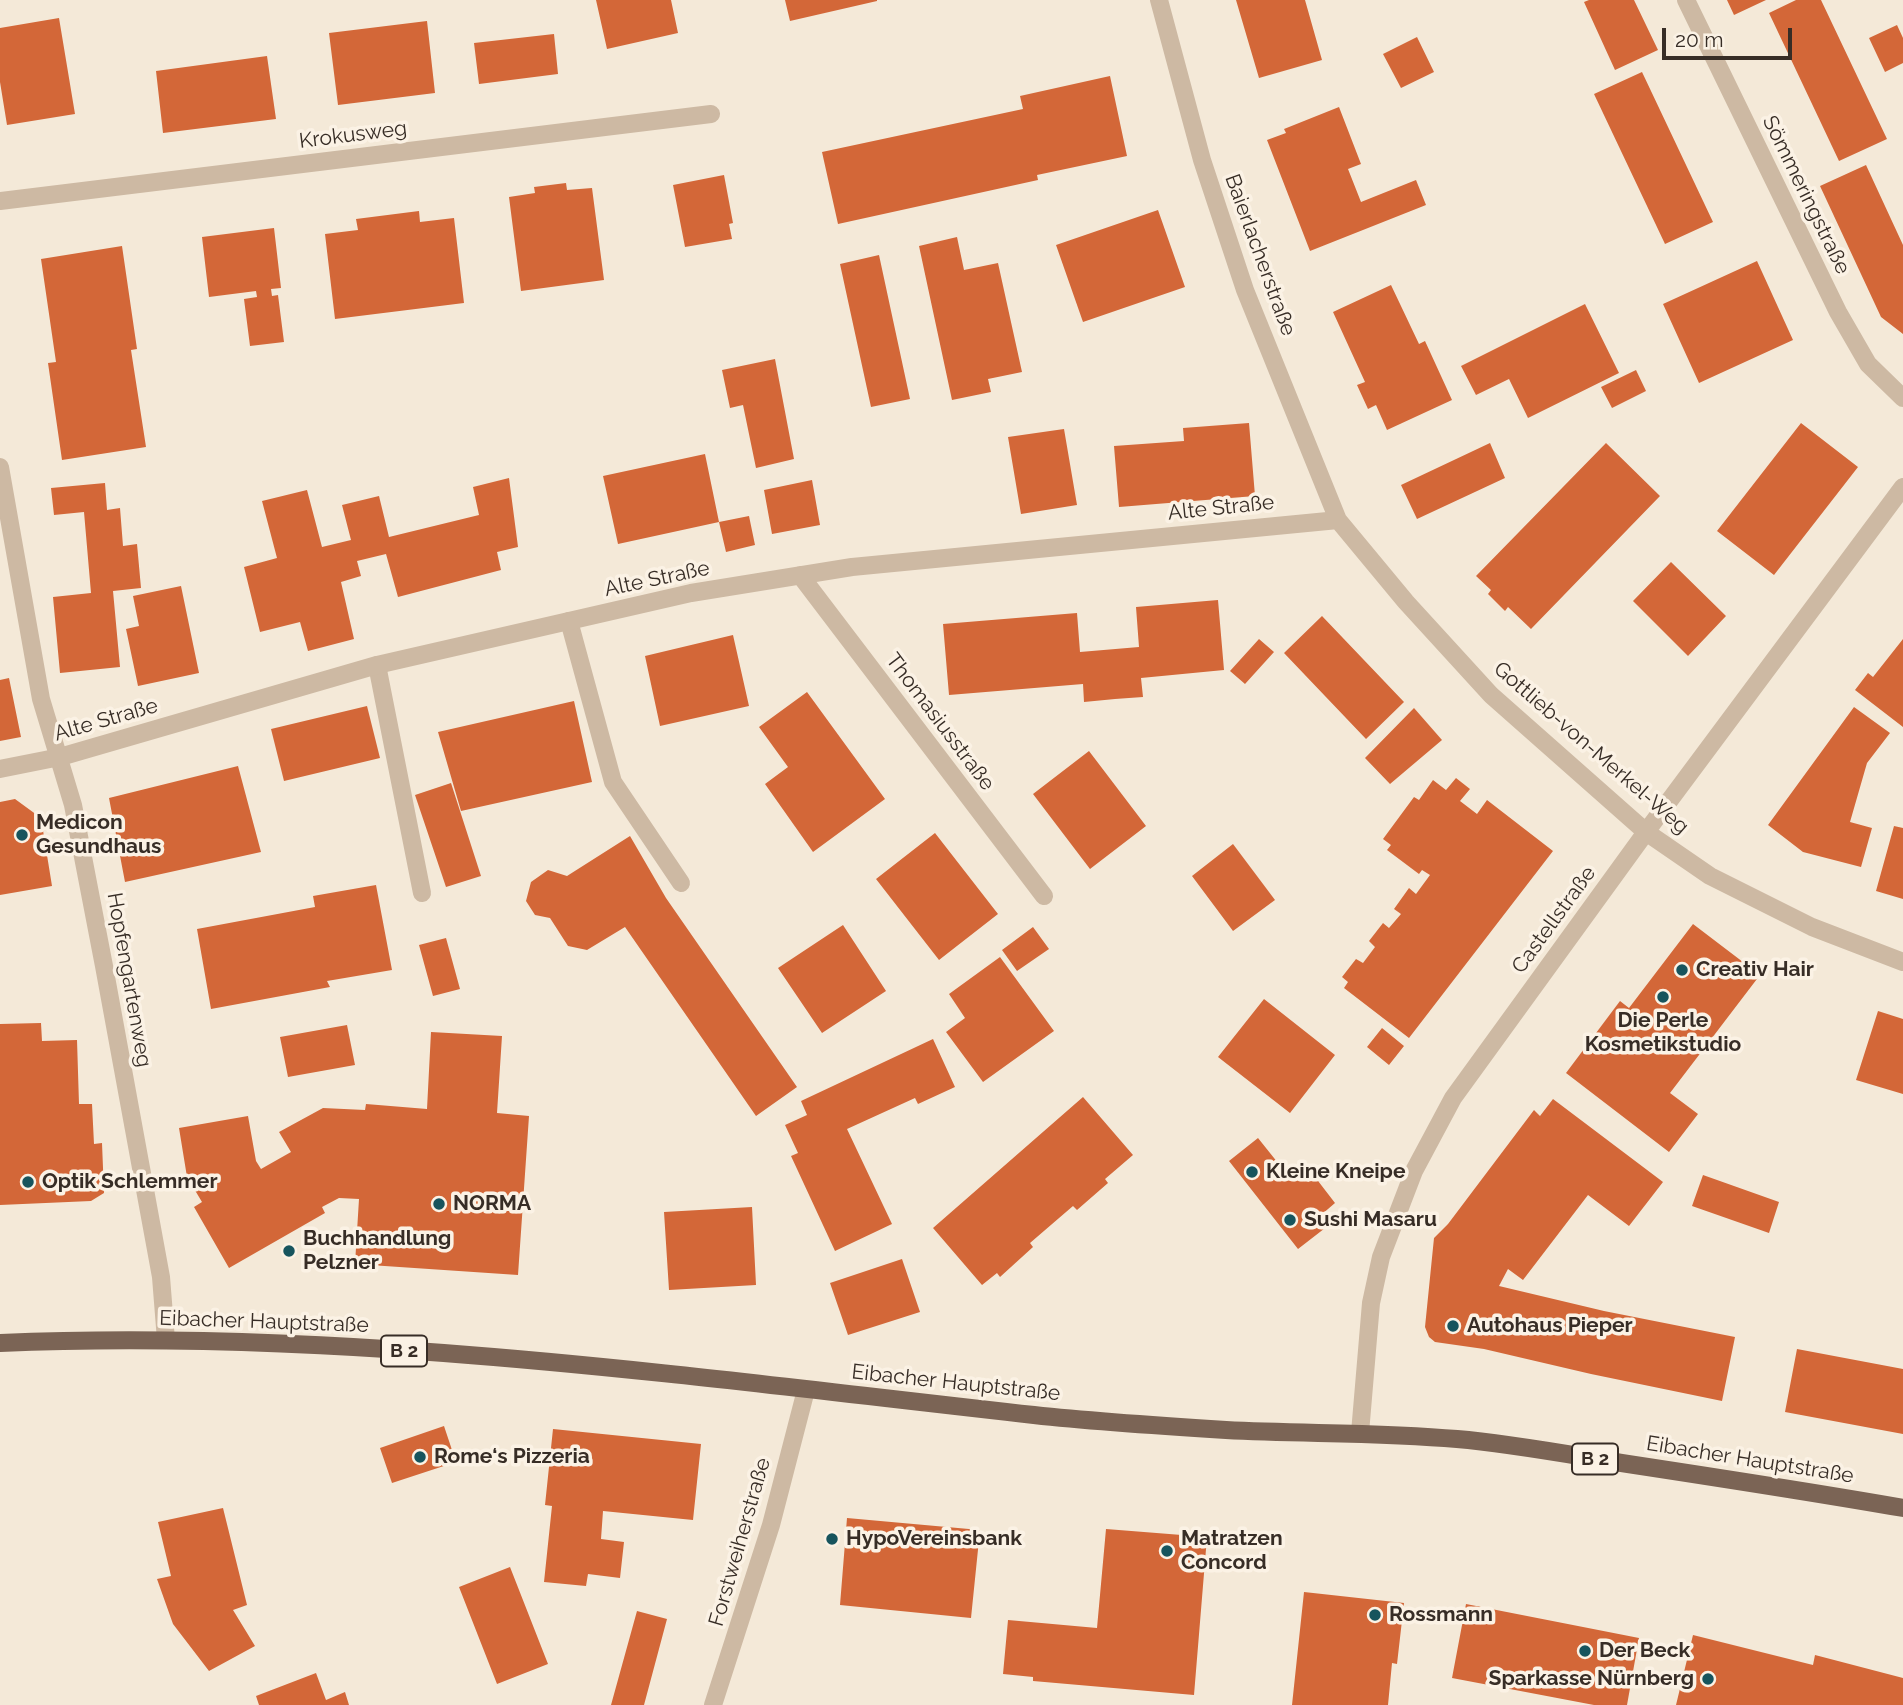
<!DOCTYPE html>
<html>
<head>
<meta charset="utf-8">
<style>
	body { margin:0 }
	#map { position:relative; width:1903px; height:1705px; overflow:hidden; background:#f4e9d8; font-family:Raleway,sans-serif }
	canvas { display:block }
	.scale { position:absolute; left:1662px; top:28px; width:130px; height:32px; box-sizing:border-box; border:4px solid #372d26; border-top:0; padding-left:9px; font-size:21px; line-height:24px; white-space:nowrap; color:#372d26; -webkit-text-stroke:5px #fbf2e5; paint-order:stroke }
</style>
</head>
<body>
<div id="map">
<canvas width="1903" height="1705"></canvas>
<div class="scale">20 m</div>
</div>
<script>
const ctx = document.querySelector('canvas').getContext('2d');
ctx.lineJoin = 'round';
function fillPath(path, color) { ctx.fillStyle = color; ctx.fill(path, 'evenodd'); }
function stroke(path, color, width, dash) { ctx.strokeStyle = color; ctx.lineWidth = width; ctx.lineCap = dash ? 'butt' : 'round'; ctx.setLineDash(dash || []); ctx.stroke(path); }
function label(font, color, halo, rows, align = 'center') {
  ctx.font = font + ' Raleway,sans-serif'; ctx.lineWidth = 7; ctx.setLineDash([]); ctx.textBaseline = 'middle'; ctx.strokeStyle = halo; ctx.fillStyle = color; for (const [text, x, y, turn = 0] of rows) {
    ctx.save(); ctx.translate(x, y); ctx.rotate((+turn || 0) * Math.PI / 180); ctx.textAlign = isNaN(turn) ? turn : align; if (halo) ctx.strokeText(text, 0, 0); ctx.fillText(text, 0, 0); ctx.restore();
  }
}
fillPath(new Path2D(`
	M596,0h75l7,33 -71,16z
	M785,0h92v1l-87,20z
	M1236,0h69l17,60 -63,18z
	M1589,0h45l24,50 -43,20 -31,-68z
	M1727,0h39l-32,15z
	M1796,0h25l66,139 -48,22 -70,-148z
	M59,18l16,96 -68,11 -7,-43v-54z
	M427,21l8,72 -97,12 -9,-72z
	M1897,25l6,13v25l-18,9 -16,-34z
	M554,34l4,40 -79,10 -5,-41z
	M1417,37l17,35 -33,16 -18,-34z
	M267,56l9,63 -113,14 -7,-62z
	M1642,72l71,150 -48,22 -71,-150z
	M1110,76l17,80 -90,19 1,5 -200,44 -16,-72 201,-43 -3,-13z
	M1339,107l22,57 -13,5 13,33 55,-22 10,25 -116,46 -43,-111 19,-7 -2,-4z
	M1866,165l37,80v89l-22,-17 -61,-131z
	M724,175l9,48 -4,1 3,15 -47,8 -12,-62z
	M566,183l1,7 25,-2 12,92 -83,11 -12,-94 26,-4 -1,-6z
	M1158,210l27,77 -102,35 -27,-77z
	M419,211l1,11 34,-4 10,85 -129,16 -10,-85 33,-4 -2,-11z
	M274,228l7,60 -10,1 1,7 6,-1 6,47 -34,4 -6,-47 13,-2 -1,-6 -47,6 -7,-60z
	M957,237l7,33 34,-7 24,109 -34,7 3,13 -39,8 -33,-154z
	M122,246l15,103 -6,1 15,97 -84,13 -14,-97 8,-1 -15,-103z
	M879,255l31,144 -39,8 -31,-143z
	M1757,261l36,79 -94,43 -36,-79z
	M1391,285l28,59 6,-3 27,59 -65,30 -11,-25 -8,4 -11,-24 8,-3 -32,-70z
	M1585,304l34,69 -91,45 -19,-39 -33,16 -15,-29z
	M775,359l19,100 -38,9 -13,-63 -13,3 -8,-38z
	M1636,370l10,21 -34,17 -11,-21z
	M1249,423l6,73 -136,11 -5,-61 70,-5 -1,-13z
	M1801,423l57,44 -84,108 -57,-44z
	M1064,429l13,76 -56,9 -13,-77z
	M1490,443l15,35 -88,41 -16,-34z
	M1606,443l54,53 -129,133 -23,-22 -3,4 -17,-17 3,-4 -15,-14z
	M705,454l14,68 -101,22 -15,-68z
	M509,478l9,69 -21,5 4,18 -103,27 -12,-43 -29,7 4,15 -20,6 13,57 -46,12 -8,-29 -40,10 -16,-65 33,-9 -15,-57 45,-11 15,57 29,-7 -9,-35 37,-9 10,41 90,-22 -6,-28z
	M812,480l8,45 -48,9 -8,-44z
	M105,483l2,27 13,-2 3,38 14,-2 4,44 -28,3 7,76 -60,6 -7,-76 38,-4 -7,-81 -30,3 -3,-27z
	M749,516l6,29 -29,7 -7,-30z
	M1671,562l55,54 -38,40 -55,-55z
	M181,586l18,87 -61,13 -12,-57 13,-3 -6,-30z
	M1218,600l6,70 -83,8 2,19 -28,2 -31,3 -1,-18 -134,11 -6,-71 134,-11 3,39 59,-5 -3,-40z
	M1322,616l82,86 -38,37 -82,-86z
	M733,635l16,71 -89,20 -15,-70z
	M1259,639l15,13 -29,32 -15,-13z
	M1903,639v88l-48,-37 13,-17 5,4z
	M9,678l12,59 -21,4v-61z
	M807,692l78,107 -72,53 -48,-68 23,-17 -29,-40z
	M574,701l18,81 -131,29 -23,-79z
	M367,706l13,52 -96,23 -13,-52z
	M1854,707l36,26 -23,30 -17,59 22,6 -11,39 -58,-15 -35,-27z
	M1414,708l28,32 -52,44 -25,-26z
	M1089,751l57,75 -56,43 -57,-75z
	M238,766l23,86 -136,30 -16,-84z
	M1456,778l14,11 -10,12 17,13 10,-14 66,51 -144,187 -65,-50 4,-6 -6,-5 14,-18 7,4 12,-16 -6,-6 14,-18 6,5 12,-14 -7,-5 15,-21 7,6 14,-19 -8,-5 -3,4 -32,-24 4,-5 -8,-6 31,-42 5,3 14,-20 13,10z
	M451,783l30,93 -35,11 -31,-92z
	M15,799l26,19 11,68 -52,9v-93z
	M1894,826l9,2v71l-27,-8z
	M935,833l63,81 -59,46 -63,-81z
	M630,836l36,62 131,189 -41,29 -131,-189 -38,23 -19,-4 -18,-28 -15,-3 -9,-14 5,-19 17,-12 19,6z
	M1233,844l42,56 -42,31 -41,-55z
	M376,885l16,85 -65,11 3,6 -119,22 -14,-80 118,-22 -2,-11z
	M1693,924l67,51 -90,118 28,21 -29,38 -103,-79 54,-72 9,7z
	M843,925l43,66 -64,42 -44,-65z
	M1033,927l16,22 -32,22 -15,-21z
	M446,938l14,51 -27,7 -14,-51z
	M1000,957l54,74 -71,51 -37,-50 19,-14 -16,-24z
	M1264,999l71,56 -45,58 -72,-56z
	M1878,1011l25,8v75l-47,-14z
	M41,1023l1,18 35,-1 2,64h13l2,40 8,-1 2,50 -13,8 -91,4v-181z
	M347,1025l8,40 -67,12 -8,-40z
	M1382,1028l22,18 -15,19 -22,-18z
	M431,1032l71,4 -5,77 32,3 -11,159 -163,-11 4,-65 -20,-1 -17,9 3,6 -96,55 -35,-61 8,-5 -15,-25 -8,-49 69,-12 8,45 5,8 30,-17 -12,-20 44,-24 42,2 1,-6 61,5z
	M933,1039l22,48 -37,17 -3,-6 -68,31 45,95 -57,27 -44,-95 7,-3 -13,-28 22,-10 -6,-14z
	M1083,1097l50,58 -28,24 3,4 -31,27 -4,-4 -43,37 3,4 -33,30 -3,-4 -15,12 -49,-57z
	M1553,1099l110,83 -34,44 -41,-31 -65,85 -15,-11 -9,17 105,25 131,26 -13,64 -131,-27 -107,-25 -49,-7 -6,-5 -4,-10 9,-89 14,-14 86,-114 6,6z
	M1258,1138l28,35 9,-7 13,16 7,-5 20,26 -14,12 8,10 -31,24 -69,-88z
	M1703,1175l76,27 -10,31 -77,-27z
	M752,1207l4,78 -87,5 -5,-78z
	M902,1259l18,53 -72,23 -18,-52z
	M1797,1349l106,20v65l-118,-22z
	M444,1426l12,36 -64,21 -12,-35z
	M553,1429l148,15 -8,76 -90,-9 -2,28 23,3 -4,36 -32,-4 -2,12 -42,-4 8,-76 -7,-1z
	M223,1508l24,97 -14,5 22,36 -46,25 -36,-47 -16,-45 14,-3 -13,-54z
	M847,1518l133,12 -9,88 -131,-13z
	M1106,1529l101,8 -13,158 -161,-14v-4l-30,-3 5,-54 89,8z
	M510,1567l38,97 -51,20 -38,-97z
	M1304,1592l100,11 -7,61 -5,-1 -4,42h-96z
	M1466,1604l173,34 -12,67h-33l-142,-27z
	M637,1611l30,8 -23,86h-33z
	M1693,1635l120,30 2,-10 88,23v27h-227z
	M316,1673l10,27 19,-8 4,13h-90l-3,-9z`), '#d36738');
stroke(new Path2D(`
	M569,621l44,161 68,101
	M377,665l45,228`), '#cdb9a3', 18);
stroke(new Path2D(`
	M1159,0l43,160 43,130 93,230 68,82 85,93 155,137 64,44 102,51 91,35
	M1686,0l152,312 30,52 35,34
	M0,201l711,-87
	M0,467l41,232 32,106 31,161 57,311 5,63
	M800,575l244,321
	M0,769l60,-12 317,-92 314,-72 161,-26 486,-47
	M1360,1433l11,-130 10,-46 33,-86 39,-73 193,-266 257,-345
	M713,1705l58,-180 35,-135`), '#cdb9a3', 18);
stroke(new Path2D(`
	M0,1343c346,-15 691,34 1034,72 64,7 128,11 192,15 77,4 154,2 231,9 57,5 114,16 171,25 92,14 184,28 275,44`), '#7b6455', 18);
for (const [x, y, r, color] of [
	[22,835,7,"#17545d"],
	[1682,970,7,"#17545d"],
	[1663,997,7,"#17545d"],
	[1252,1172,7,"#17545d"],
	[28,1182,7,"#17545d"],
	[439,1204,7,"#17545d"],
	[1290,1220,7,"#17545d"],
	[289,1251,7,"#17545d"],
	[1453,1326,7,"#17545d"],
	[420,1457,7,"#17545d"],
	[832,1539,7,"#17545d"],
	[1167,1551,7,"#17545d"],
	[1375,1615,7,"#17545d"],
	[1585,1651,7,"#17545d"],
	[1708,1679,7,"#17545d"]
]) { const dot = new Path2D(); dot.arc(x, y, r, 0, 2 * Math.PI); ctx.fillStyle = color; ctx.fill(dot); stroke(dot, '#fbf2e5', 2.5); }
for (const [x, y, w] of [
	[404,1351,46],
	[1595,1459,46]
]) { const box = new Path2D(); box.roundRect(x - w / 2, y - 15.5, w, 31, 5); ctx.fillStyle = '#fbf2e5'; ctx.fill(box); stroke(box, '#372d26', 2); }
label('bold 19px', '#372d26', null, [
	["B 2",404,1351],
	["B 2",1595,1459]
]);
label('21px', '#372d26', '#fbf2e5', [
	["Krokusweg",353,135,-7],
	["Sömmeringstraße",1806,195,64],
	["Baierlacherstraße",1260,255,70],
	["Alte Straße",1221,508,-6],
	["Alte Straße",657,579,-12],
	["Alte Straße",106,720,-16],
	["Thomasiusstraße",940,722,53],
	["Gottlieb-von-Merkel-Weg",1591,748,41],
	["Castellstraße",1554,920,-54],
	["Hopfengartenweg",129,980,80],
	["Eibacher Hauptstraße",264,1322,2],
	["Eibacher Hauptstraße",956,1383,6],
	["Eibacher Hauptstraße",1750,1460,9],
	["Forstweiherstraße",740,1542,-74]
]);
label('bold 21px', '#372d26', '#fbf2e5', [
	["Medicon",36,823],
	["Gesundhaus",36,847],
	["Creativ Hair",1696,970],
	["Die Perle",1663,1021,"center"],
	["Kosmetikstudio",1663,1045,"center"],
	["Kleine Kneipe",1266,1172],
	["Optik Schlemmer",42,1182],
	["NORMA",453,1204],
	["Sushi Masaru",1304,1220],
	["Buchhandlung",303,1239],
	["Pelzner",303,1263],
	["Autohaus Pieper",1467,1326],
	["Rome‘s Pizzeria",434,1457],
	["HypoVereinsbank",846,1539],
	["Matratzen",1181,1539],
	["Concord",1181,1563],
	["Rossmann",1389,1615],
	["Der Beck",1599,1651],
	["Sparkasse Nürnberg",1694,1679,"right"]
], 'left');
</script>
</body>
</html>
